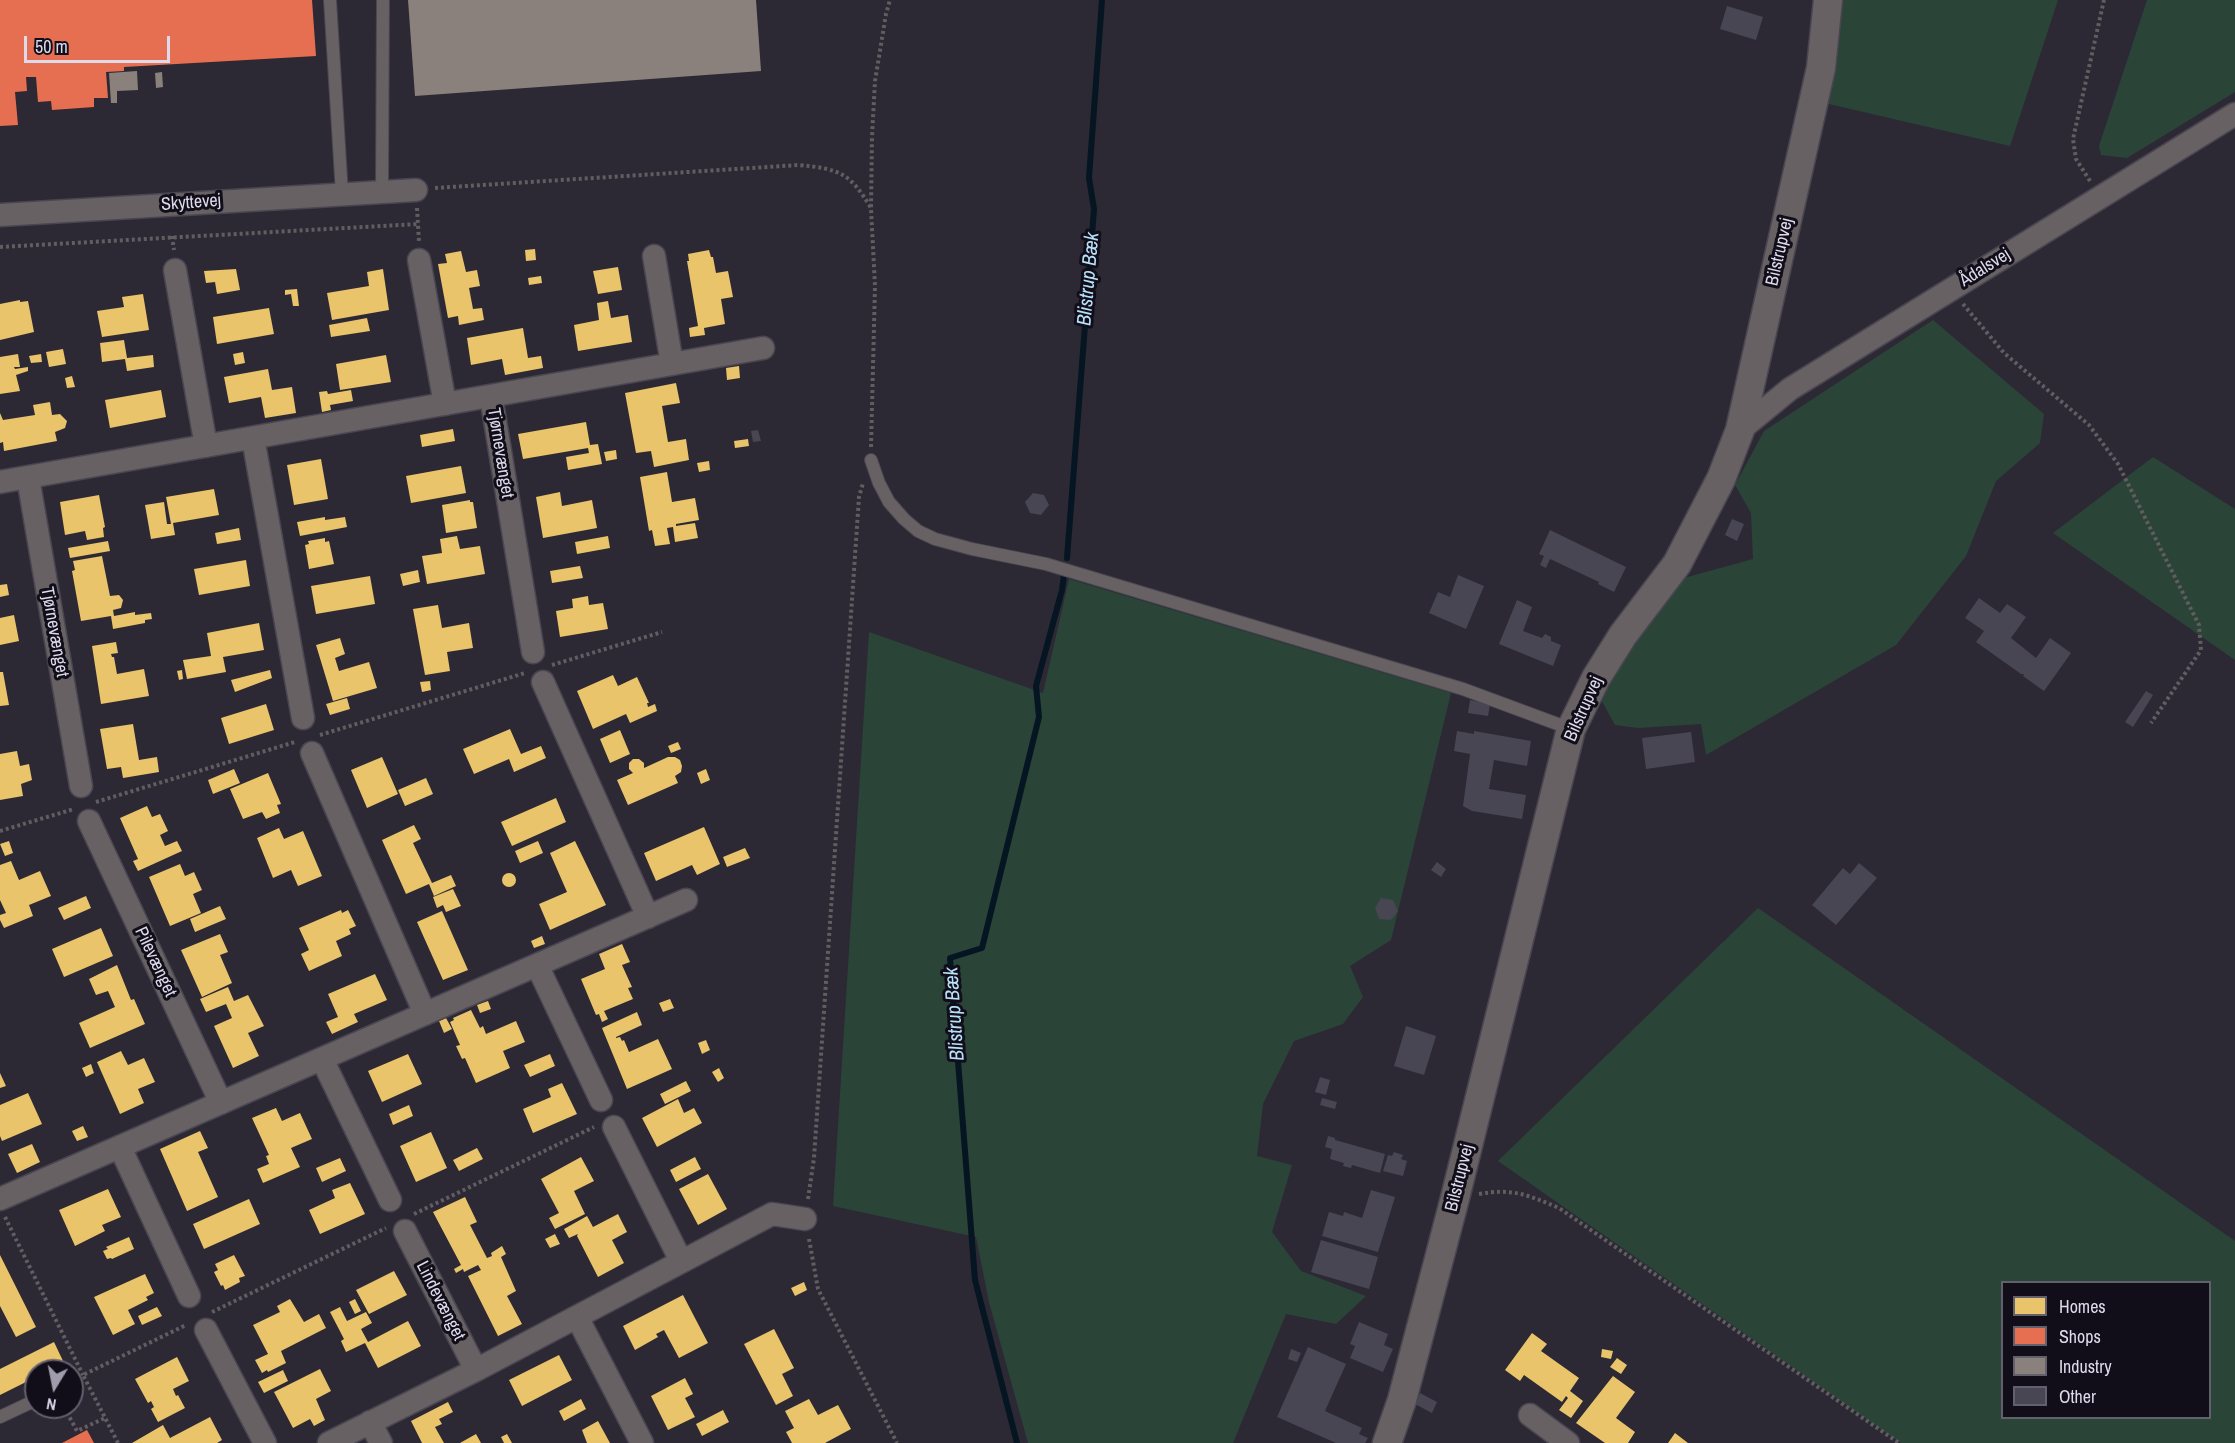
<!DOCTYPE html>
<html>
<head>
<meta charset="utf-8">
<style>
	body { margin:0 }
	#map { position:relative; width:2235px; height:1443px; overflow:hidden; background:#2c2935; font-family:"Archivo Narrow",sans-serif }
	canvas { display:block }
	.legend { position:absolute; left:2001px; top:1281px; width:210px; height:138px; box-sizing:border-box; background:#110e19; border:2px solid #63606d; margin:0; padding:8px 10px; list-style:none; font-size:18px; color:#dddaeb }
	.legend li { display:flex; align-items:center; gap:12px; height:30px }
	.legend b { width:30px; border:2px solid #63606d }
	.north { position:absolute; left:24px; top:1359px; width:60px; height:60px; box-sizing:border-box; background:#110e19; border:2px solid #63606d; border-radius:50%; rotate:190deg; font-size:16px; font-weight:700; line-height:24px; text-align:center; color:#dddaeb }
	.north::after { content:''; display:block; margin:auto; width:21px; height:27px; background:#9f9cab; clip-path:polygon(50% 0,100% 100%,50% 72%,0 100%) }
	.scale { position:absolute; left:24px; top:36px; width:146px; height:27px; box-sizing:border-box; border:3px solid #dddaeb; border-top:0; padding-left:8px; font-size:18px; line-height:21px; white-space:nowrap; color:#dddaeb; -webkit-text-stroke:4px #110e19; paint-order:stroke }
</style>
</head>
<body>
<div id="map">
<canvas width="2235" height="1443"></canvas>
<ul class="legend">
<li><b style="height:16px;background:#e9c46a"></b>Homes</li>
<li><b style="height:16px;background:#e76f51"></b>Shops</li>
<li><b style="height:16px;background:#8a817c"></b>Industry</li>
<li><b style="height:16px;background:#474652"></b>Other</li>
</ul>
<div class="north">N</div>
<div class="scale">50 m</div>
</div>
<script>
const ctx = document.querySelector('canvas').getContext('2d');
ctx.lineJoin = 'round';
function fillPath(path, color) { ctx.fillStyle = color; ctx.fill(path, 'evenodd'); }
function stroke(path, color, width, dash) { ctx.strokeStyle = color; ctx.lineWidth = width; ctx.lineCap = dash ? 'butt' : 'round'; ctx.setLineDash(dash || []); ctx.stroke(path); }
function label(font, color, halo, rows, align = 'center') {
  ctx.font = font + ' "Archivo Narrow",sans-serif'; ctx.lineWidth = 6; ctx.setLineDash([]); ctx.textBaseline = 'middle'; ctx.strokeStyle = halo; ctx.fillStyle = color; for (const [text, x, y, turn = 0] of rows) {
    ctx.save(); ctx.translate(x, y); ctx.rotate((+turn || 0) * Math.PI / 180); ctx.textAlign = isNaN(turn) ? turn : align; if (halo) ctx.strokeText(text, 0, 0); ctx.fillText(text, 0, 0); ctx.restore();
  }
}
fillPath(new Path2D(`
	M1840,0h218l-48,146 -181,-42z
	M2147,0h88v92l-108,66 -26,-3 -2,-9z
	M1933,320l111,94 -4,29 -44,38 -30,75 -70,89 -190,110 -5,-31 -63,4 -23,-3 -17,-31 86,-116 69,-19 -2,-46 -16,-28 29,-54z
	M2153,457l82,52v151l-182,-127z
	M1069,579l382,114 -60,247 -41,26 13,31 -20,27 -49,17 -31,63 -6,52 35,9 -20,67 29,39 65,25 -30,28 -50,-10 -53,129h-205l-39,-141 -13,-65 -143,-31 36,-574 174,61z
	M1758,908l477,333v202h-334l-403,-282zM2002,1282h208v136h-208z`), '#2b4438');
fillPath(new Path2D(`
	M535,249l1,11 -10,1 -1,-11z
	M709,250l2,7h2l3,16 12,-2 5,26 -12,2 4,25 -21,4 1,7 -15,2 -1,-9 9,-2 -11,-65h2l-1,-7z
	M461,251l5,21 11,-2 3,16 -11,2 4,21 9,-1 2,12 -25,5 -1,-9 -10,2 -10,-54 9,-1 -2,-9z
	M618,267l4,23 -24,4 -5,-23z
	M236,269l4,21 -23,4 -2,-12 -9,1 -2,-12z
	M383,269l6,41 -57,10 -5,-27 42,-7 -2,-14z
	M541,276l1,7 -13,2 -1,-7z
	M297,289l2,17h-6l-2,-12 -6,1v-5z
	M143,294l6,36 -47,7 -5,-26 27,-4 -2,-10z
	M20,300v2l8,-1 6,31 -34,8v-36z
	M608,301l3,17 17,-3 4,27 -54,9 -4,-26 25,-5 -2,-17z
	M269,308l5,26 -57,10 -4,-27z
	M367,318l3,13 -39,6 -2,-12z
	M523,328l5,30 13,-2 2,12 -38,7 -3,-16 -31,6 -4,-27z
	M124,340l3,18 26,-3 1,12 -27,4 -2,-12 -23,3 -2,-19z
	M63,349l3,15 -17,3 -3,-15z
	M243,352l2,11 -10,2 -2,-11z
	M18,354l2,13h-6l1,2 13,-2v4l-12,4 4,16 -20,3v-37z
	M41,354l1,8 -11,1 -2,-7z
	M386,355l5,27 -51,8 -4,-26z
	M739,366l1,12 -13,2 -1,-12z
	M268,369l4,21 20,-3 4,26 -31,5 -4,-21 -32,6 -5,-26z
	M72,376l3,11 -8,1 -2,-10z
	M676,383l4,20 -18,3 6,36 18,-3 3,21 -35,7 -3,-16 -15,2 -11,-60z
	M161,390l5,27 -56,11 -5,-28z
	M351,390l2,11 -23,4 1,5 -9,2 -3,-20 8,-1 1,3z
	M50,402l2,13 8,-1 7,7 -2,7 -10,4 2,9 -53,10 -1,-9 -3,1v-30l3,7 32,-5 -2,-10z
	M586,422l4,23 8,-1 4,20 -34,6 -2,-13 23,-4 -1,-5 -65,11 -5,-25z
	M453,429l2,12 -33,6 -2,-12z
	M748,439l1,7 -14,2 -1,-7z
	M616,450l1,9 -11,2 -2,-9z
	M321,459l7,40 -34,6 -7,-40z
	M709,461l1,9 -11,2 -2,-9z
	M461,466l5,27 -55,10 -5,-27z
	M667,472l5,30 23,-4 4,22 -23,4v2l19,-3 3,15 -23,4 -2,-15 -6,1 3,16 -15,2 -3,-16 -3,1 -9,-54z
	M214,489l5,26 -46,8 2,12 -24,4 -6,-34 19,-3 3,22h4l-5,-27z
	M560,492l2,14 30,-6 5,28 -54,10 -7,-41z
	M99,495l6,32 -2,1 1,9 -17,3 -2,-9 -20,4 -5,-33z
	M470,500v2h3l4,26 -31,5 -4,-28z
	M325,517v3l20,-3 2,10 -47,9 -3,-14z
	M239,528l2,12 -24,4 -2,-11z
	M457,536l3,13 20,-3 5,28 -58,10 -5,-28 20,-3 -2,-14z
	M608,536l2,12 -33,6 -2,-12z
	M325,538v4l4,-1 5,23 -25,5 -4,-24 4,-1 -1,-3z
	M108,541l2,10 -40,7 -2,-10z
	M102,556l8,40 9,-1 4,5 -2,8 -8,2 1,6 21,-4v3l16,-2 1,6 -7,1v3l-32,6 -2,-13 -30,5 -9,-50 3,-1 -2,-9z
	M246,560l4,26 -51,9 -5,-26z
	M580,566l3,12 -31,5 -2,-12z
	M418,570l2,12 -17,4 -3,-12z
	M370,576l5,28 -59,10 -5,-28z
	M7,584l2,11 -9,2v-12z
	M588,596l1,9 14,-2 5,26 -48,8 -4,-26 17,-3 -1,-9z
	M438,605l4,23 27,-5 4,25 -26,4 3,19 -25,4 -12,-66z
	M14,615l5,26 -19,4v-27z
	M259,623l5,27 -41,7 3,15 -39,7 -4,-19 28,-4 -4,-23z
	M340,638l5,16 -10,4 4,13 30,-9 8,26 -44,13 -17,-56z
	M116,642l2,11 -7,1 1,3h2l3,17 27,-5 5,27 -48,8 -9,-58z
	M182,670l1,9 -4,1 -2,-9z
	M270,670l2,8 -37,14 -4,-12z
	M0,672h3l6,33 -9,1z
	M613,675l5,11 19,-9 12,26h-2l1,4 7,-3 2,7 -27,12 -4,-9 -33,15 -16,-38z
	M430,681l1,9 -9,2 -2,-10z
	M347,698l3,11 -20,6 -4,-11z
	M266,704l8,26 -45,14 -8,-26z
	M133,724l6,36 18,-3 2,15 -36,6 -2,-11 -14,2 -7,-40z
	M510,729l11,25 20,-8 5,12 -32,14 -5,-13 -35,15 -11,-25z
	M620,730l10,24 -20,9 -10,-24z
	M678,742l3,7 -10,4 -3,-7z
	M17,751l3,15 9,-2 3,16 -11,4 2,12 -23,4v-46z
	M382,757l16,37 -31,14 -16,-38z
	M668,757h7l5,3 2,6 -1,6 -6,4 3,7 -50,22 -11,-25 16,-7 -4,-4v-6l4,-4h6l5,4v5z
	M234,769l6,14 -27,11 -5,-14z
	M706,769l4,11 -9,4 -4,-11z
	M268,773l13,31 -4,1 3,8 -14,6 -4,-7 -19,7 -13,-30z
	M426,778l7,16 -28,12 -7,-16z
	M556,798l10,24 -54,24 -11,-24z
	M147,806l5,11 8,-3 8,17 -8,4 5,11 12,-5 5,10 -44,20 -5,-10 5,-2 -18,-41z
	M414,825l7,14 -8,4 19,40 19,-8 5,11 -22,10 -5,-12 -23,10 -24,-54z
	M704,827l16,37 -23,11 -5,-10 -36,16 -12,-28z
	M279,828l5,11 19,-8 19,45 -24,10 -7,-16 -18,8 -16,-40z
	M9,841l4,12 -8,3 -5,-12z
	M538,841l5,12 -23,10 -5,-12z
	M575,841l31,64 -56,25 -11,-26 28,-12 -17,-39z
	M745,848l5,10 -23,9 -4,-10z
	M11,861l8,19 21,-9 11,25 -22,9 4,11 -29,12 -4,-8v-5l6,-2 -6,-13v-35z
	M180,864l5,12 9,-4 8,18 -9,4 8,19 -31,13 -21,-49z
	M502 880a7 7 0 1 1 14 0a7 7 0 1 1-14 0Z
	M453,889l8,17 -15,6 -3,-7 -6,3 -4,-11z
	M86,896l5,12 -27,12 -6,-12z
	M220,906l6,13 -31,13 -5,-13z
	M341,910l1,3 6,-3 8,16 -7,3 2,5 -15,7 6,15 -33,15 -8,-17 8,-4 -10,-22z
	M442,911l26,59 -25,10 -26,-58z
	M101,928l12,28 -49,21 -12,-28z
	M220,934l8,18 -8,3 12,28 -30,14 -21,-47z
	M542,936l3,8 -11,4 -3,-7z
	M622,944l8,18 -8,3 10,22 -4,1 5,11 -29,12 4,8 -6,3 -3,-8 -3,1 -15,-36 24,-10 -6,-15z
	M117,965l14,35 3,-1 11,25 -55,24 -11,-25 36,-16 -7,-16 -12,4 -7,-16z
	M375,974l12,26 -33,14 4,8 -26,12 -6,-12 12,-5 -10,-23z
	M228,987l6,14 14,-6 16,31 -16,7 11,23 -26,12 -19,-42 18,-8 -6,-14 -20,8 -6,-13z
	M670,999l4,9 -11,4 -4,-9z
	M488,1001l3,8 -11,4 -3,-8z
	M471,1010l9,18 3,-2 3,8 30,-13 9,21 -22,9 7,17 -34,15 -11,-25 -3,1 -6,-13 4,-1 -10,-23 4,-2 -1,-2z
	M637,1012l5,13 -26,12v1l4,-1 2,4 2,-1 5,12 29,-13 14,30 -45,20 -25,-61z
	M446,1018l6,11 -8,4 -5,-12z
	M706,1040l4,10 -8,4 -4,-11z
	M121,1051l7,14 16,-7 11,24 -17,7 6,14 -24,11 -23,-52z
	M408,1054l14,30 -40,18 -14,-31z
	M550,1054l5,12 -25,11 -6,-12z
	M91,1064l3,9 -8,4 -4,-9z
	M719,1068l5,10 -6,4 -6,-10z
	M0,1073l6,13 -6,2z
	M686,1081l5,10 -26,13 -5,-10z
	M562,1083l15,31 -44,19 -10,-24 28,-12 -3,-8z
	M28,1093l14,31 -40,17 -2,-5v-31z
	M678,1099l6,14 10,-5 8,15 -45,24 -15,-29z
	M409,1105l4,11 -20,9 -4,-11z
	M276,1108l6,13 18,-8 12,26 -21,9 9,19 -37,16 -6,-14 12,-5 -3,-8 3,-1 -17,-37z
	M83,1126l5,11 -11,4 -5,-10z
	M200,1131l8,17 -10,4 20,45 -31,14 -27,-62z
	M431,1132l16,36 -31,14 -16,-36z
	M32,1144l8,18 -23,11 -9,-19z
	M477,1148l6,11 -24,12 -6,-11z
	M581,1157l13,24 -20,10 11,23 -30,15 -6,-11 10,-5 -18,-34z
	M695,1157l6,12 -25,13 -6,-12z
	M340,1158l6,13 -24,11 -6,-14z
	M708,1174l19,35 -29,16 -19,-36z
	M350,1183l15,31 -45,20 -11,-24 26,-12 -3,-8z
	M108,1189l13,28 -19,8 3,6 -30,15 -16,-36z
	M465,1197l12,25 -7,3 17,33 5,-2 -1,-3 11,-7 4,8 -5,3 15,34 -9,5 15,28 -24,12 -30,-60 13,-6 -3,-5 -14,7 -1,-3 -7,4 -2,-4 7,-4 -28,-53z
	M249,1199l11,25 -56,25 -11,-25z
	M618,1214l9,18 -15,8 12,23 -26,14 -21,-41 1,-2 -9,4 -5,-9 23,-13 6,11z
	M555,1234l5,10 -10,4 -5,-9z
	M129,1237l5,12 -22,10 -1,-1 -4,1 -4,-8 5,-2 -2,-2z
	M0,1255l36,72 -20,10 -16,-31z
	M234,1255l11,21 -6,2 1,4 -15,8 -2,-5 -2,1 -7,-14 4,-2 -3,-6z
	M394,1271l13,24 -38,19 -13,-24z
	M145,1274l9,19 -8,4 2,3 -20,10 7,14 -22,11 -19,-38z
	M804,1282l3,8 -12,6 -4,-8z
	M683,1295l25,48 -29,15 -15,-28 -8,4 2,3 -23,13 -12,-24z
	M290,1299l14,23 15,-8 7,14 -45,23 5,12 -18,9 -1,-2 -5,3 -7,-13 13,-6 -15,-29 27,-13 -3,-6z
	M355,1299l6,12 -6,3 -6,-12z
	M157,1307l5,9 -20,9 -4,-9z
	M340,1307l7,14 19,-9 6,11 -11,6 7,13 40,-21 13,25 -43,22 -13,-25 -19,9 -5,-11 3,-2 -14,-27z
	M774,1329l20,39 -12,6 11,22 -17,9 -32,-61z
	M1532,1333l15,11 -6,7 38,27 -9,13 13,10 -12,17 -12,-8 9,-12 -2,-2 -4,6 -38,-27 -4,6 -15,-11z
	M54,1342l10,21 -15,8h-13v6l-36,18v-26z
	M1602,1349l11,2 -2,8 -10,-2z
	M559,1355l13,25 -50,26 -13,-26z
	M177,1357l12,24 -16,8 3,7 2,-1 7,13 -27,14 -7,-13 3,-2 -3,-6 -3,2 -13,-24z
	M1617,1358l10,7 -6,9 -11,-7z
	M320,1369l11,22 -15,8 9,21 -11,6 -4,-7 -17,9 -19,-36z
	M283,1370l5,11 -24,12 -6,-11z
	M1613,1376l22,16 -19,26 19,14 -7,11h-23l-29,-20z
	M685,1378l8,16 -8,4 10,19 -27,13 -17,-34z
	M581,1399l5,10 -22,12 -5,-10z
	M809,1399l9,16 20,-10 13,24 -26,14h-33l-6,-11 8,-4 -9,-17z
	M448,1402l5,10 -14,7 3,5 -7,3 9,16h-22l-11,-22z
	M723,1410l6,12 -27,14 -6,-12z
	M210,1417l12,23 -5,3h-85l31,-18 7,13z
	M598,1421l12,22h-23l-5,-13z
	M1675,1433l13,10h-20z
	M476,1434l5,9h-21z
	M507,1434l5,9h-8l-3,-6z`), '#e9c46a');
fillPath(new Path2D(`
	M0,0h312l4,56 -192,11v4l-18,1 2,26h-14v9l-42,3 -1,-9 -13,1 -2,-25h-10l1,14 -12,1 3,33 -18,1z
	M87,1430l7,13h-32z`), '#e76f51');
fillPath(new Path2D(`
	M408,0h348l5,71 -346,25z
	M137,71l1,19 -21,1v12h-6l-2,-30z
	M162,72l1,15 -7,1 -1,-15z`), '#8a817c');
stroke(new Path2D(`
	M1067,558l27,-349 -5,-31 13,-178
	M1017,1443l-42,-163 -25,-322 32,-10 57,-231 -3,-31 26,-96 2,-15`), '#051622', 6);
fillPath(new Path2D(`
	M1727,6l36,11 -7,23 -36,-11z
	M758,430l3,11 -8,1 -2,-11z
	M1033,493l11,2 5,10 -8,10 -11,-2 -5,-11z
	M1732,519l12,5 -7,17 -12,-6z
	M1550,530l76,37 -12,25 -16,-8 1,-2 -49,-23 -4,9 -6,-3 4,-9 -5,-2z
	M1458,575l26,11 -18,43 -37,-16 9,-21 12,5z
	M1979,598l21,15 7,-9 19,13 -15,21 25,20 14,-20 21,15 -27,38 -21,-15 1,-2h-3l-45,-32 8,-11 -19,-13z
	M1517,600l15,7 -9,24 19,7 3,-4 6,3v4l10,4 -8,21 -54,-22z
	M2146,691l7,4 -20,32 -8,-5z
	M1470,700l20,4 -2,12 -20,-3z
	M1457,731l17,3v-3l57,10 -4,25 -33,-6 -5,29 37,6 -4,24 -50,-8 -9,-5 7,-52 -16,-3z
	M1691,732l4,30 -49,7 -4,-31z
	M1437,862l9,7 -5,8 -10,-7z
	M1859,863l18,15 -41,47 -24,-20 31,-37 7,6z
	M1381,898l12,2 5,11 -7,9 -12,-1 -4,-11z
	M1406,1026l30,10 -12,39 -30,-9z
	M1320,1077l10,3 -4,15 -11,-3z
	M1322,1098l15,4 -2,7 -15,-4z
	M1328,1136l7,2v2l50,14 -5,19 -28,-8 -1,3 -8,-2 1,-3 -14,-4 2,-10 -7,-2z
	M1394,1152l9,3 -2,4 6,2 -4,15 -20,-5 5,-16 4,1z
	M1371,1190l24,7 -17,55 -56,-16 7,-24 14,4 1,-4 18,6z
	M1321,1240l57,17 -9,32 -58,-17z
	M1359,1322l29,12 -4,11 9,4 -10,23 -33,-14 5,-12 -5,-2z
	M1308,1347l38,17 -21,47 37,17 -3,6 9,4 -3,5h-29l-59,-26z
	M1291,1349l10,4 -4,9 -9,-3z
	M1420,1393l17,9 -5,11 -17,-9z`), '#474652');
const service = new Path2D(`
	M330,0l12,194
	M382,192l1,-192
	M871,460l8,23 10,19 15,17 14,12 17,8 37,10 74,15 417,125 108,40
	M0,1417l36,-17`);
const minor = new Path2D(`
	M0,215l416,-25
	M654,256l18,108
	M419,260l26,144
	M175,270l31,176
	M491,396l42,256
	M1740,430l50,-41 445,-275
	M253,438l50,280
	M28,478l53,308
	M0,482l763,-134
	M543,682l105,235
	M312,753l113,261
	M89,821l132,282
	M537,965l64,135
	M322,1059l68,141
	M614,1127l67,134
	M120,1147l69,149
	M0,1199l686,-299
	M405,1231l71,139
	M577,1317l65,126
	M206,1330l59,113
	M1530,1415l38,28
	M370,1422l11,21
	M329,1443l147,-73 296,-156 33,5`);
const tertiary = new Path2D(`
	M1387,1443l15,-43 53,-202 116,-469 25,-51 27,-43 54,-71 44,-85 19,-49 81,-362 7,-68`);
stroke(service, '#494651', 14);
stroke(minor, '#494651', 25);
stroke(tertiary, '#494651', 31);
stroke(new Path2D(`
	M2090,181l-14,-22 -3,-20 31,-139
	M435,188l364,-23c41,4 51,8 72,43
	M417,208l2,34
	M172,236l2,14
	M0,247l418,-23
	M1963,304l41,49 85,72 29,39 81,161 2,25 -50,73
	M871,447l4,-161 -4,-77 1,-72 3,-56 11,-67 4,-14
	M552,665l110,-33
	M320,735l205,-62
	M96,802l199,-60
	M0,831l74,-22
	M1479,1194c34,-6 49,1 80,14l340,235
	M808,1199l6,-41 45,-661 4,-14
	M414,1214l180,-87
	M5,1217l78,158
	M809,1239l9,50 79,154
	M212,1312l174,-84
	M64,1407l13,24 28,-13
	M118,1443l-35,-68 103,-50`), '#615d61', 4, [3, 3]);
stroke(service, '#676164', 12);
stroke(minor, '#676164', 22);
stroke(tertiary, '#676164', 28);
label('18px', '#dddaeb', '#110e19', [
	["Skyttevej",191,203,-4],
	["Bilstrupvej",1780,252,-77],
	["Ådalsvej",1985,268,-32],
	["Tjørnevænget",500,453,81],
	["Tjørnevænget",54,632,80],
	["Bilstrupvej",1584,709,-66],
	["Pilevænget",155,962,65],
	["Bilstrupvej",1460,1178,-76],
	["Lindevænget",440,1301,63]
]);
label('italic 20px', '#b8e2fb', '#110e19', [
	["Blistrup Bæk",1089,279,-85],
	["Blistrup Bæk",955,1014,-94]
]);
</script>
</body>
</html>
